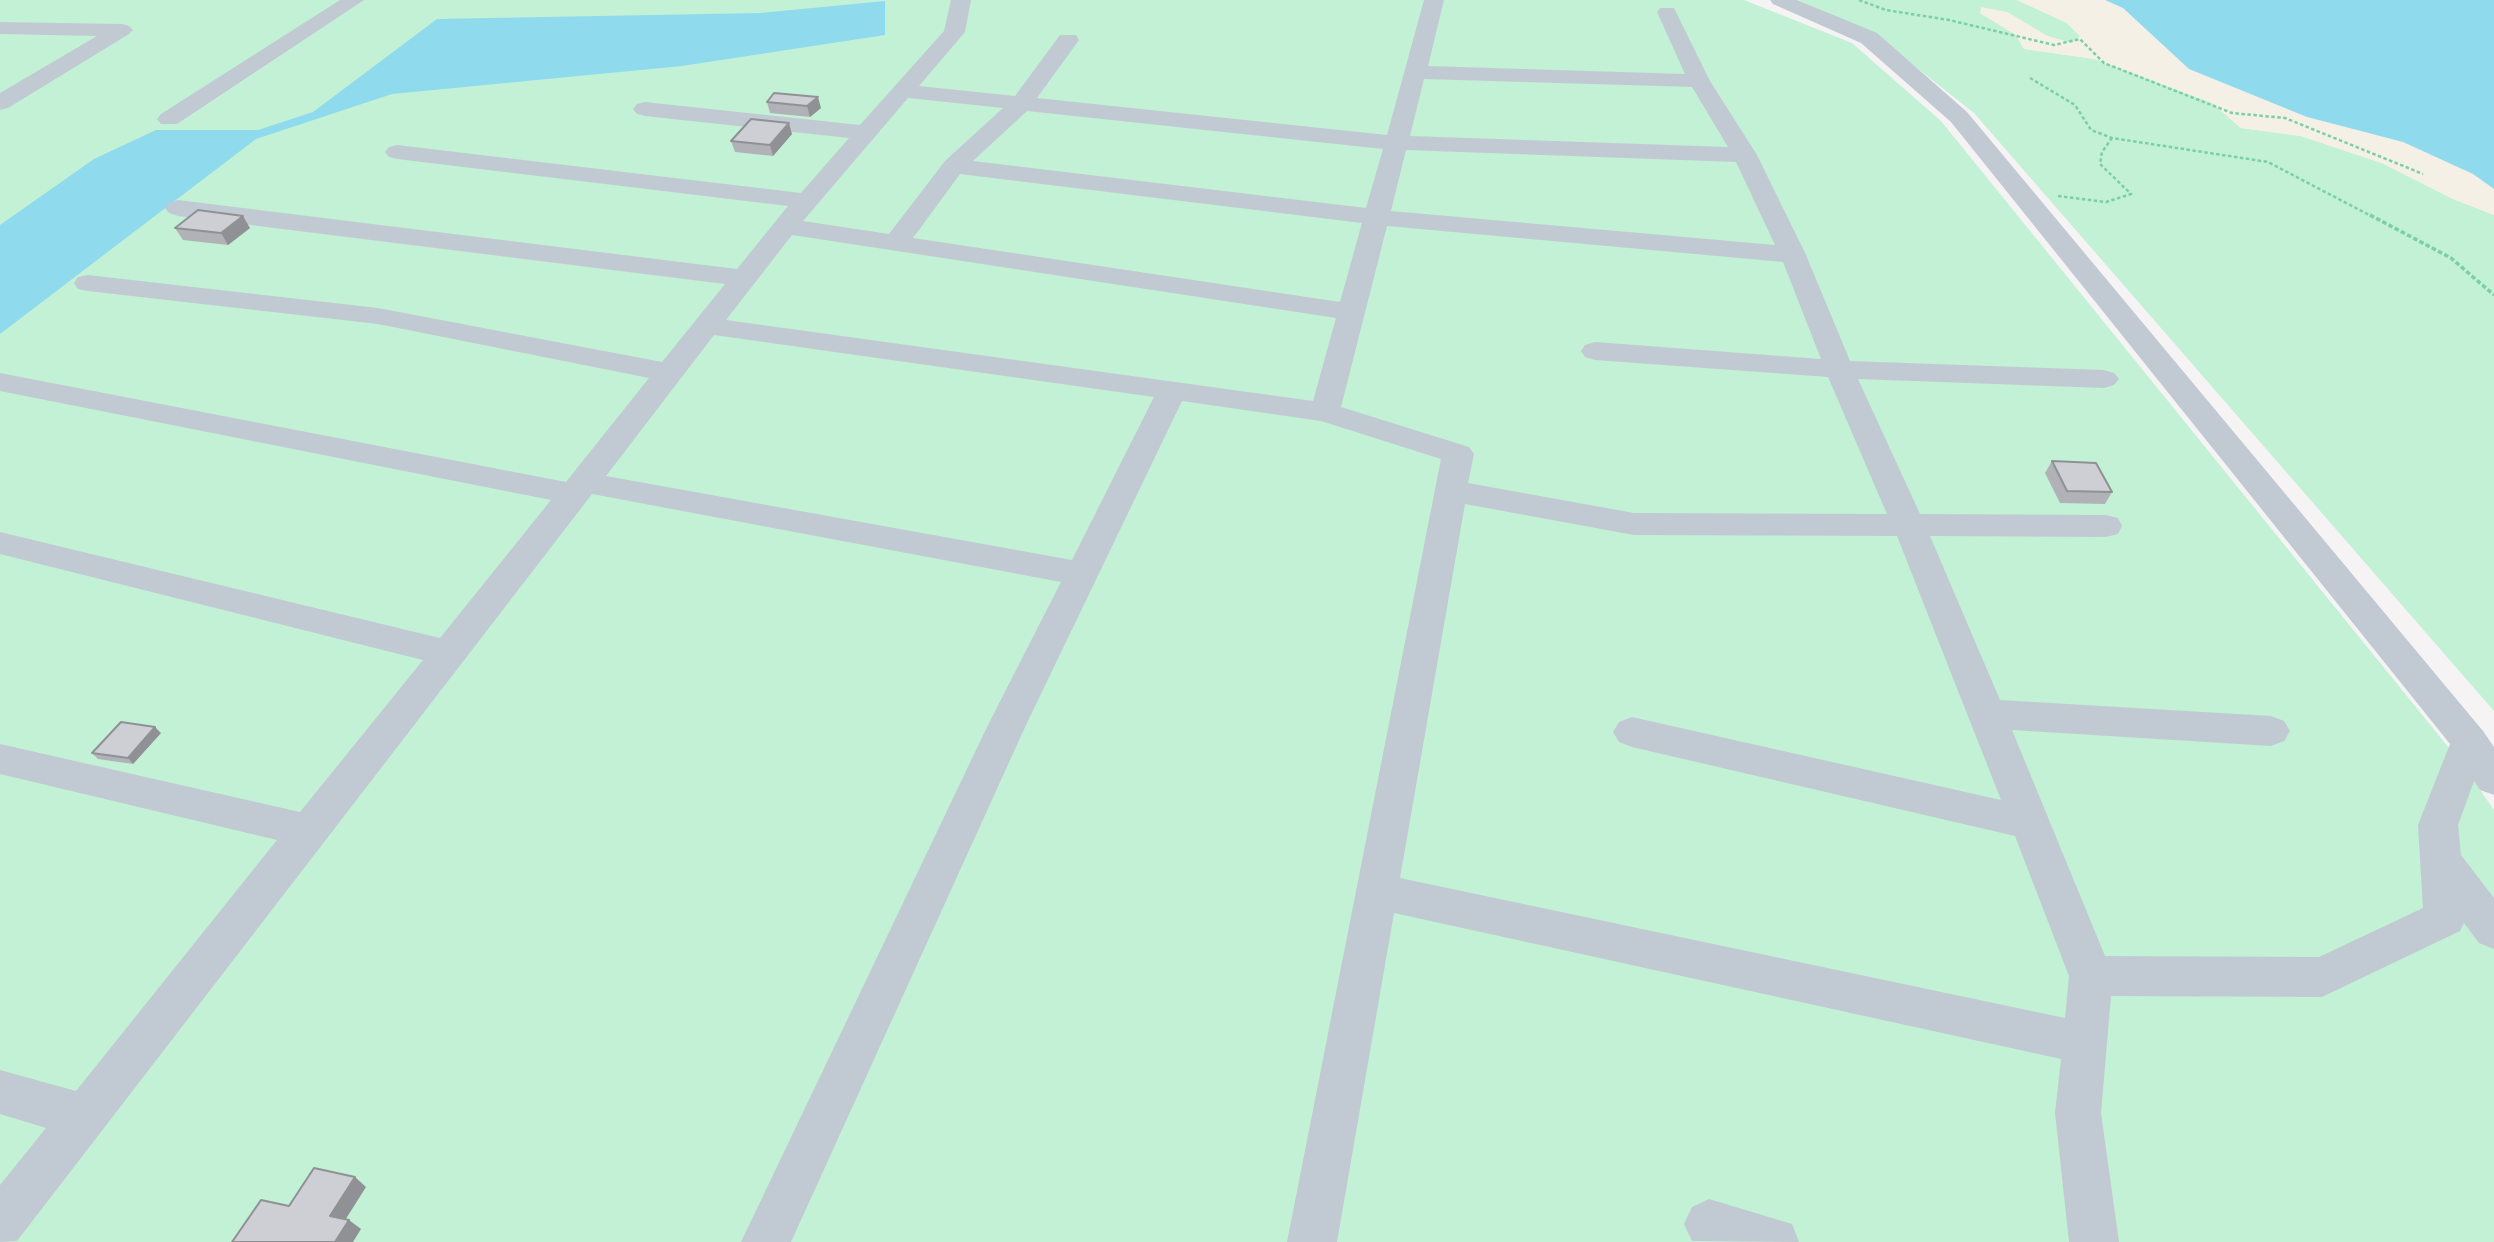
<!DOCTYPE html>
<html>
<head>
<meta charset="utf-8">
<style>
	body { margin:0 }
	canvas { display:block; background:#f5f3f3 }
</style>
</head>
<body>
<canvas width="2494" height="1242"></canvas>
<script>
const ctx = document.querySelector('canvas').getContext('2d');
ctx.lineJoin = 'round';
function fillPath(path, color) { ctx.fillStyle = color; ctx.fill(path, 'evenodd'); }
function stroke(path, color, width, dash) { ctx.strokeStyle = color; ctx.lineWidth = width; ctx.lineCap = dash ? 'butt' : 'round'; ctx.setLineDash(dash || []); ctx.stroke(path); }
fillPath(new Path2D(`
	M0,0h1744l108,43 89,78 521,643 32,46v432h-2494z
	M1798,0h219l50,23 13,13 -8,7 -25,-7 -40,-24 -27,1 36,22 8,14 71,10 117,44 29,25 60,8 81,27 71,36 41,16v496l-520,-598 -100,-79z`), '#c3f1d5');
fillPath(new Path2D(`
	M2017,0h88l18,8 66,61 118,48 96,25 70,32 21,15v26l-41,-16 -71,-36 -81,-27 -60,-8 -29,-25 -117,-44 -71,-10 -8,-14 -36,-22 1,-6 26,5 40,24 25,7 8,-7 -13,-13z`), '#f5f0e5');
fillPath(new Path2D(`
	M2105,0h389v189l-21,-15 -70,-32 -96,-25 -118,-48 -66,-61z
	M885,1v34l-203,31 -290,28 -136,45 -256,195v-109l94,-66 62,-29h102l55,-18 124,-93 323,-6z`), '#90daee');
stroke(new Path2D(`
	M1859,0l27,10 63,10 105,25 26,-6 24,24 128,50 53,5 138,56
	M2030,78l45,27 16,25 21,8 156,24 105,55
	M2058,196l48,6 25,-8 -31,-30 2,-12 10,-14`), '#7ad0a6', 2.5, [3.5, 2.5]);
stroke(new Path2D(`
	M2370,215l81,43 43,37`), '#7ad0a6', 3.5, [4.5, 2.5]);
fillPath(new Path2D(`
	M340,0h24l-187,124h-16l-4,-5 4,-5z
	M951,0h20l-6,32 -46,54 96,10 45,-61h16l3,5 -42,58 350,37 37,-135h20l-16,66 257,8 -28,-62 3,-4h14l36,73 47,74 49,100 44,106 254,9 10,3 5,6 -5,6 -10,3 -246,-9 62,135 186,1 12,3 4,8 -4,8 -12,3 -176,-1 70,164 271,16 13,5 6,10 -6,10 -13,5 -259,-16 93,226 214,1 104,-49 -5,-83 32,-81 -499,-622 -90,-79 -88,-39 -3,-4h27l80,33 90,79 516,619 11,16v48l-14,-5 -6,-9 -16,44 3,30 33,43v51l-15,-6 -15,-20 -4,8 -138,66 -211,-1 -10,117 18,129h-50l-14,-129 6,-54 -667,-146 -57,329h-50l154,-783 -120,-38 -139,-20 -156,324 -235,517h-50l247,-517 73,-143 -469,-88 -575,747 -17,1v-57l46,-57 -46,-14v-44l76,21 201,-251 -277,-66v-30l300,68 123,-152 -423,-106v-22l440,106 111,-138 -551,-109v-18l566,109 83,-104 -271,-54 -290,-33 -10,-2 -4,-6 4,-6 10,-2 290,33 284,54 63,-78 -547,-68 -9,-3 -4,-5 4,-5 9,-3 559,69 51,-63 -391,-47 -8,-2 -4,-5 4,-5 8,-2 404,48 48,-55 -204,-22 -8,-2 -4,-5 4,-5 8,-2 215,23 84,-94zM1424,79l268,8 36,60 -318,-11zM908,98l95,10 -58,53 -56,73 -86,-13zM1027,111l356,38 -17,59 -393,-47zM1406,150l330,12 39,83 -384,-34zM960,174l402,49 -22,79 -427,-64zM1387,226l396,36 38,97 -226,-17 -10,3 -4,6 4,6 10,3 233,17 59,137 -253,-1 -166,-30 6,-29 -5,-7 -128,-40zM792,235l544,83 -23,83 -587,-81zM714,335l440,62 -82,163 -466,-84zM1465,504l169,31 263,1 104,264 -369,-83 -13,5 -6,10 6,10 13,5 383,89 54,140 -4,42 -665,-140z
	M0,22l122,2 7,2 4,4 -4,4 -121,74 -8,2v-17l97,-57 -97,-2z
	M1709,1199l83,25 7,18 -107,-1 -8,-17 8,-17z`), '#c1cad2');
fillPath(new Path2D(`
	M774,93l47,15 -11,9 -40,-4 -3,-11z
	M792,134l-19,22 -38,-4 -4,-11z
	M175,228h75l-22,17 -45,-5z
	M2052,461l60,31 -7,12 -45,-1 -15,-30z
	M161,733l-28,31 -35,-5 -6,-6z`), '#b0b2b7');
fillPath(new Path2D(`
	M818,97l3,11 -11,9 -3,-11z
	M789,123l3,11 -19,22 -3,-11z
	M243,216l7,12 -22,17 -7,-12z
	M155,727l6,6 -28,31 -5,-6z
	M355,1177l11,10 -24,38 -12,-9z
	M349,1220l12,9 -8,13h-18z`), '#909195');
const building = new Path2D(`
	M774,93l44,4 -11,9 -40,-4z
	M751,119l38,4 -19,22 -39,-4z
	M198,210l45,6 -22,17 -46,-5z
	M2052,461l44,2 16,29 -45,-1z
	M121,722l34,5 -27,31 -36,-5z
	M314,1168l41,9 -25,39 19,4 -14,22h-103l29,-42 28,6z`);
fillPath(building, '#cdcfd5');
stroke(building, '#909195', 2);
</script>
</body>
</html>
